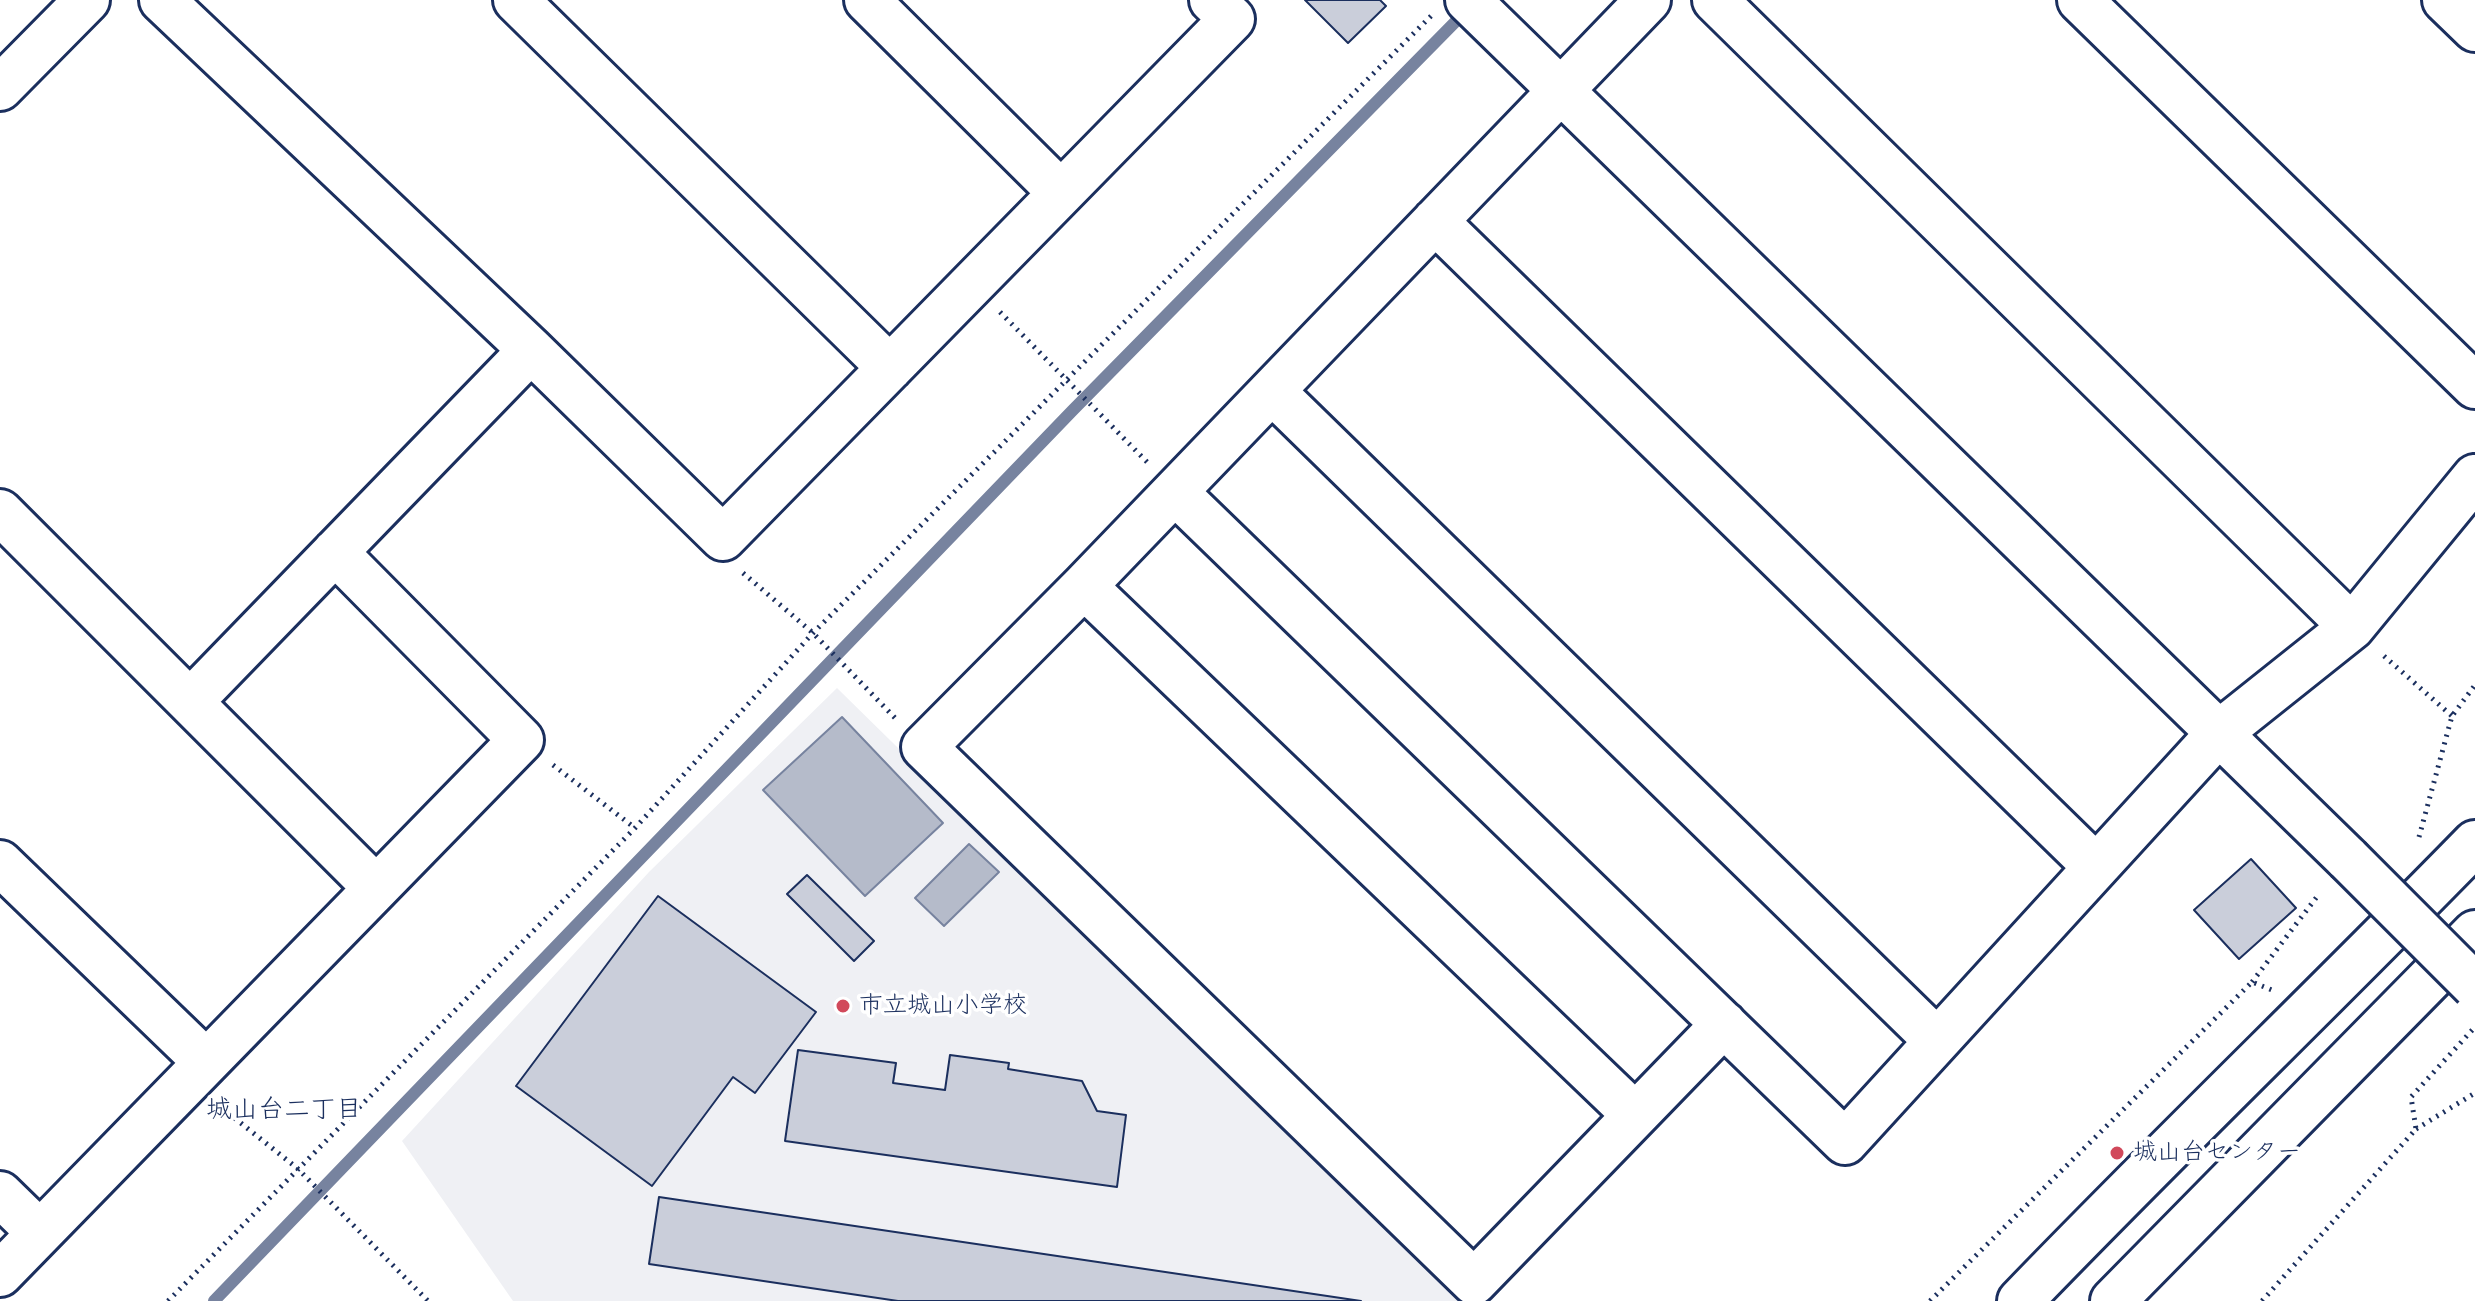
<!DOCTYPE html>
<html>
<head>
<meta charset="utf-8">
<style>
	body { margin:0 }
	canvas { display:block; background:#fff }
</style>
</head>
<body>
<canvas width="2475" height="1301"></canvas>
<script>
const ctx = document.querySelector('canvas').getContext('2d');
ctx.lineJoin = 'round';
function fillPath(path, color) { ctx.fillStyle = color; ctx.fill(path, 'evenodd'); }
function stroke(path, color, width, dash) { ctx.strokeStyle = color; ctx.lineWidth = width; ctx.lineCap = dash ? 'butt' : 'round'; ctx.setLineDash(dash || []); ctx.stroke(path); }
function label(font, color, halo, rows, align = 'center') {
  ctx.font = font + ' "Shantell Sans","Klee One",sans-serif'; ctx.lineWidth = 7; ctx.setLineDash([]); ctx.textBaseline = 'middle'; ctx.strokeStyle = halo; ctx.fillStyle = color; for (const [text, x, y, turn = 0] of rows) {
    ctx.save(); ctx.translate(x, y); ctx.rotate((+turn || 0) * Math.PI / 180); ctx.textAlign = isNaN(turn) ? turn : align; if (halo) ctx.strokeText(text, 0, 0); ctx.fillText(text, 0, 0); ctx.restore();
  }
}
fillPath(new Path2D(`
	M837,688l624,613h-948l-111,-160 247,-269z`), '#eff0f4');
const water = new Path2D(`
	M842,717l101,106 -78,73 -102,-106z
	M969,844l30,28 -55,54 -29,-28z`);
fillPath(water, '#b5bbca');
stroke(water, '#77839f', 2);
stroke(new Path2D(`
	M214,1301l858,-890 394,-400`), '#77839f', 12);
const building = new Path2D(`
	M1305,0h75l6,6 -38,37z
	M2251,859l45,49 -57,51 -45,-49z
	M807,875l67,66 -20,20 -67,-67z
	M658,896l158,116 -61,81 -22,-16 -81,109 -136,-100z
	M798,1050l98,13 -3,20 52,7 5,-35 59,8 -1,6 74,12 15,30 29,4 -9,72 -332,-46z
	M659,1197l702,104h-463l-249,-37z`);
fillPath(building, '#caceda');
stroke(building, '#1b2f5e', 2);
const minor = new Path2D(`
	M162,0l369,350 192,188 509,-519 -20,-19
	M516,0l374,368
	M867,0l194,193
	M1468,0l880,859
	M1648,0l-564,586 -160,161 550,535 250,-258
	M1715,0l637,627
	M2080,0l395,386
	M2445,0l30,29
	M0,88l87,-88
	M1435,221l661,646
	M1272,391l665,650
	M1175,492l670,650 374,-409 133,-106 123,-150
	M0,512l376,376
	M1084,586l550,528
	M190,702l341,-352
	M0,863l206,199
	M0,1194l40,39
	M0,1274l521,-534 -186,-188
	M2020,1301c149,-155 305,-304 455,-458
	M2113,1301l362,-368`);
stroke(minor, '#1b2f5e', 50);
stroke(new Path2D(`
	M1000,312l147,150
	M743,573l70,60 82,85
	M2384,656l68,60
	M553,765l82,63
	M2419,837l33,-121 23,-31
	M2252,982l67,-88
	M222,1108l75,60 131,133
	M2416,1129l59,-36
	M168,1301l467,-473 178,-195 619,-618
	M1930,1301l322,-319 20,8
	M2262,1301l154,-172 -5,-32 64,-70`), '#1b2f5e', 5, [2, 6]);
stroke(minor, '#fff', 44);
const minorBridge = new Path2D(`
	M2348,859l127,127`);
stroke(minorBridge, '#1b2f5e', 50, []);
stroke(minorBridge, '#fff', 44);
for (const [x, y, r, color] of [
	[843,1006,8,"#d1495b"],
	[2117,1153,8,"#d1495b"]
]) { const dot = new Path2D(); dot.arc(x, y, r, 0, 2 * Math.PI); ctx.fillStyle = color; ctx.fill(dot); stroke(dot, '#fff', 3); }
label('24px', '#1b2f5e', '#fff', [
	["市立城山小学校",859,1006],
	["城山台センター",2133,1153]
], 'left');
label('26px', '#1b2f5e', '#fff', [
	["城山台二丁目",284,1110]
]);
</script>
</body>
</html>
